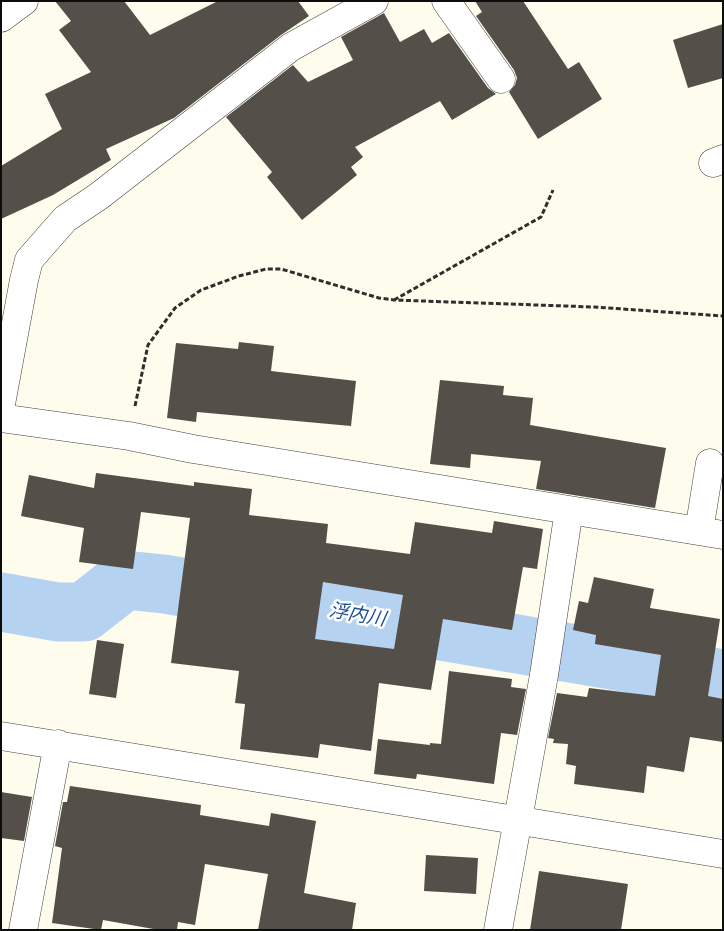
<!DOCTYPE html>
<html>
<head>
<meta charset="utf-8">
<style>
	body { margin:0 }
	#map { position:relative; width:724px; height:931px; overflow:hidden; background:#fefded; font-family:Spectral,serif }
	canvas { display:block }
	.frame { position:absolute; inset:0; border:2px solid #0c0c0c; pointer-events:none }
</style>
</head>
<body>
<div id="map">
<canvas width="724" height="931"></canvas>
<div class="frame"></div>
</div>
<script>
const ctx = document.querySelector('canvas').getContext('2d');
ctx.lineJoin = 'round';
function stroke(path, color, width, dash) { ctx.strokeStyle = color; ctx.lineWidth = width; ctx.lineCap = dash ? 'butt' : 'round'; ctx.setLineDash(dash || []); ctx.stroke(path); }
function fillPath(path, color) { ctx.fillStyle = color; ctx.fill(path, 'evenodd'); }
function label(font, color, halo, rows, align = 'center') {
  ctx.font = font + ' Spectral,"Noto Sans JP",serif'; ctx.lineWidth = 5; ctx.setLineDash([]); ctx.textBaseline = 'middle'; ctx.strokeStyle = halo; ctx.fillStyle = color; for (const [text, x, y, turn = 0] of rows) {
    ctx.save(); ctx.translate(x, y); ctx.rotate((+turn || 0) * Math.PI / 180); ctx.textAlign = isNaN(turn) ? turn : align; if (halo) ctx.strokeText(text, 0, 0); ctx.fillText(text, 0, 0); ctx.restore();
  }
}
stroke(new Path2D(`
	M1,602l57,10h26l41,-32 39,4 559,95`), '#b5d2f1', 59);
fillPath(new Path2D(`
	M55,1h69l26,34 68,-34h80l11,15 -28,19 -107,83 -68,31 5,11 -58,35 -52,24v-53l61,-37 -17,-35 46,-22 -32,-42 12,-9z
	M475,1h48l45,68 11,-7 23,37 -64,40 -29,-47 6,-7 2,-7 -3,-8 -38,-54 6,-4z
	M384,13l16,29 24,-13 8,14 17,-10 39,55 8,6 -44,26 -12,-19 -85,46 8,10 -12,10 6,8 -55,45 -35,-43 5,-5 -46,-55 67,-52 15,17 45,-22 -12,-23z
	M723,24v54l-35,10 -15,-48z
	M239,342l35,4 -3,25 85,10 -5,45 -154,-14 -1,10 -29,-4 9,-75 62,6z
	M440,380l64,6 -1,9 30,3 -3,27 136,23 -11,60 -119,-19 5,-28 -70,-7 -1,14 -40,-4z
	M96,473l98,13v-4l58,7 -3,26 79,9 -2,19 84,11 5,-32 77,11 2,-12 49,8 -6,40 -14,-2 -11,63 -69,-11 -12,71 -52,-7 -8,68 -51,-7 -2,14 -78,-9 5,-45 -10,-1 4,-32 -68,-8 19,-145 -49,-6 -8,57 -54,-7 5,-34 -63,-12 8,-41 65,13zM323,582l80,13 -9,54 -79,-10z
	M594,577l60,12 -4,19 70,11 -12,77 15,3v43l-33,-5 -6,35 -37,-6 -3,27 -70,-9 2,-18 -10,-2 2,-20 -15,-1 1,-4 -6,-1 9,-45 30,4 2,-9 66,8 6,-41 -66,-11 1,-9 -23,-5 6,-29 9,2z
	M97,640l27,4 -8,54 -27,-4z
	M449,671l63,8 -1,8 15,2 -9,46 -16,-2 -7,51 -77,-10 -1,5 -42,-5 4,-35 52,6v-2l11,1z
	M70,786l131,19 -1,10 69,11 2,-13 45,8 -12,72 52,10 -4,27h-94l10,-56 -63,-10 -10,61 -17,-3 -1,8h-18l-56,-10 -2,10 -49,-7 10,-75 -7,-2 8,-44h4z
	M1,792l31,5 -8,44 -23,-3z
	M426,855l52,3 -2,36 -52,-3z
	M539,871l89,13 -7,46h-91z`), '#544f49');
const minor = new Path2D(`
	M446,1l55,78
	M1,18l23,-17
	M713,163l10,-4
	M1,404l23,-124 5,-20 36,-41 34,-23 192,-149 83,-46
	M1,418l128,18 64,13 530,86
	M699,531l11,-68
	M1,736l722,118
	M23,930l35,-186
	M498,930l46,-255 25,-165`);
stroke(minor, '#3f3f3f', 29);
stroke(new Path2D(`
	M394,300l147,-83 12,-27
	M135,406l13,-61 27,-37 26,-18 38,-14 27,-7h15l98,29 15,2 200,7 129,9`), '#2e2e2e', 3, [5, 2.5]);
stroke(minor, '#fff', 28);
label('italic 19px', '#1f5194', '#fff', [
	["浮内川",357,617,10]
]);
</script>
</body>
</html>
